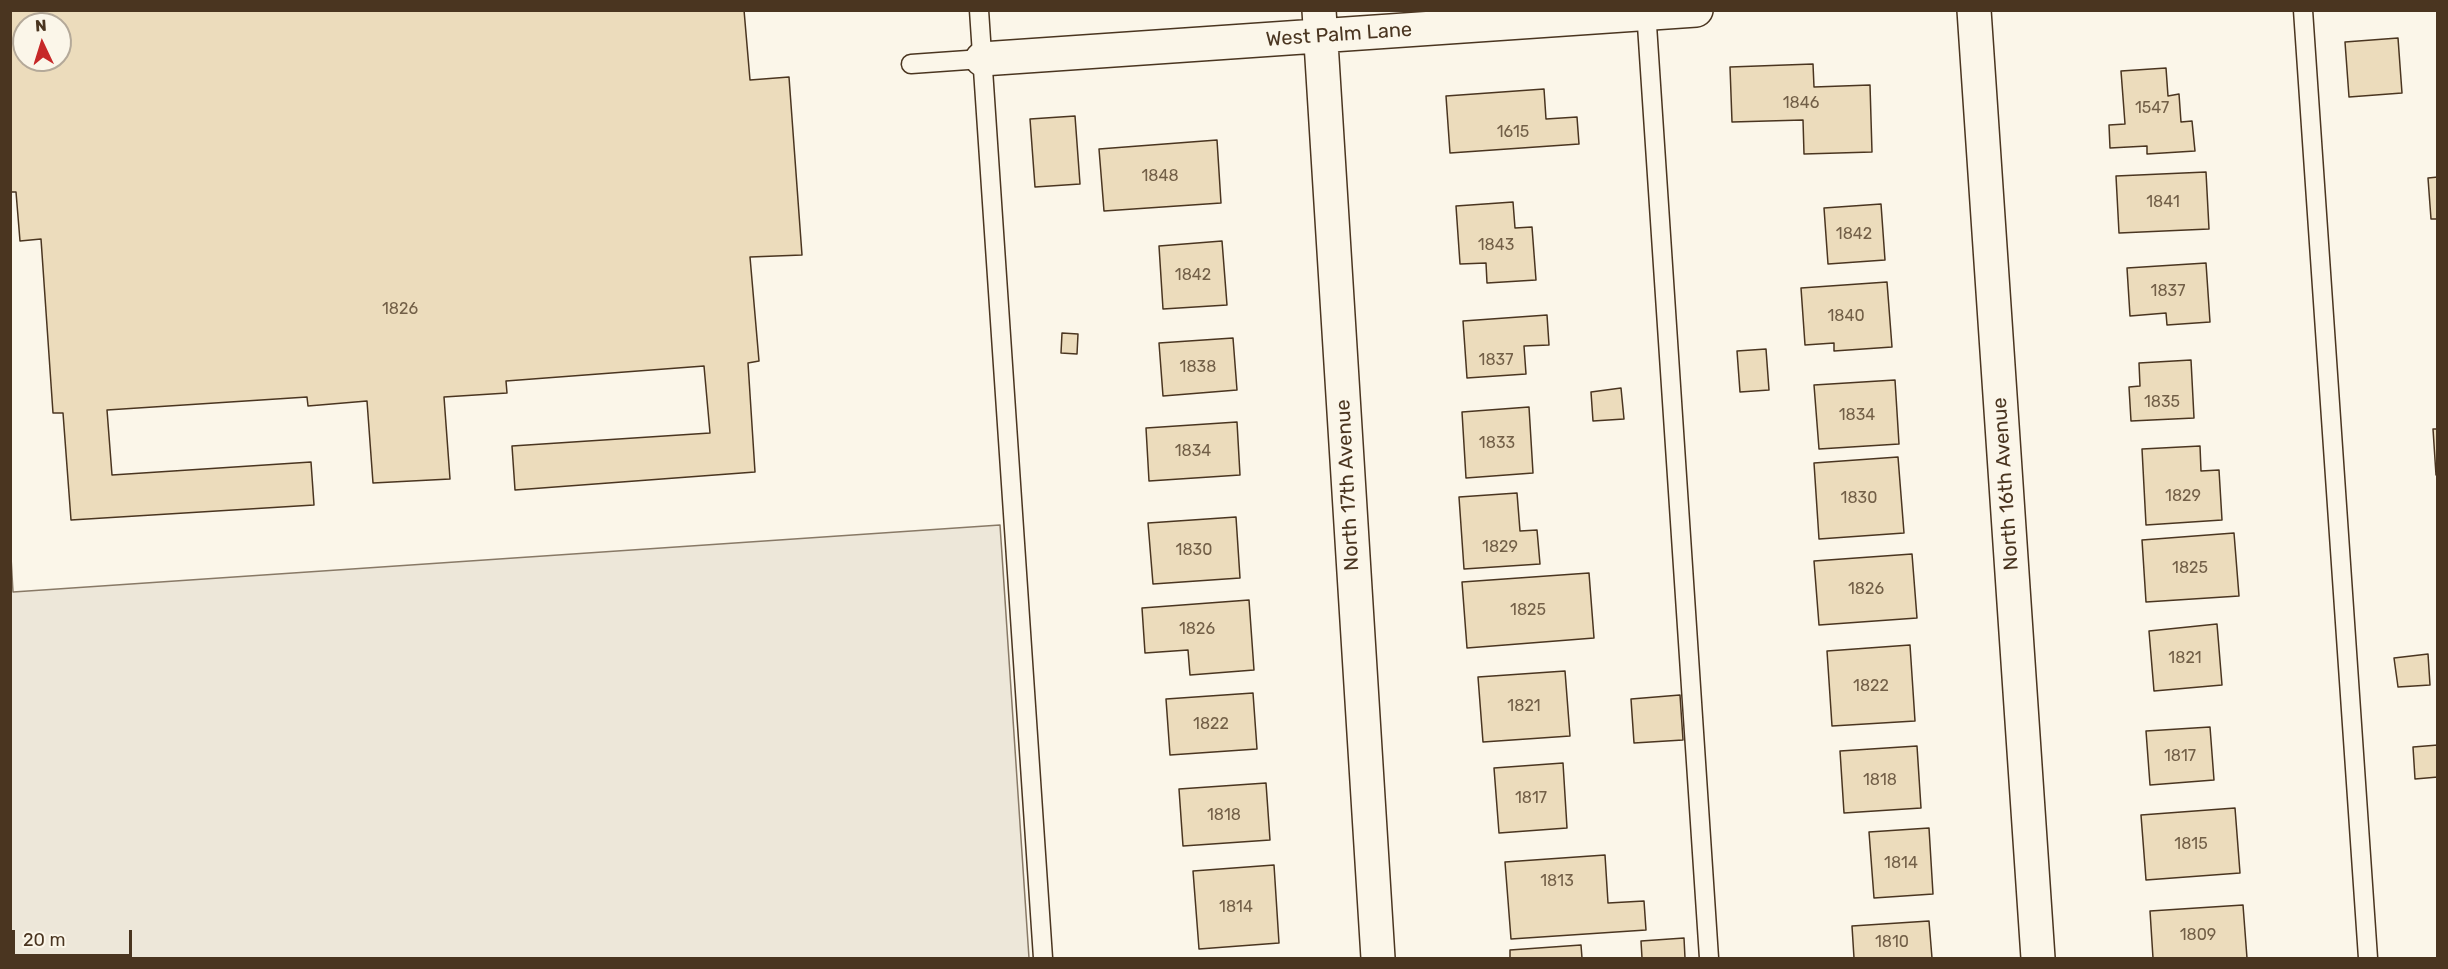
<!DOCTYPE html>
<html>
<head>
<meta charset="utf-8">
<style>
	body { margin:0 }
	#map { position:relative; width:2448px; height:969px; overflow:hidden; background:#fbf6e9; font-family:Rubik,sans-serif }
	canvas { display:block }
	.frame { position:absolute; inset:0; border:12px solid #4a3520; pointer-events:none }
	.north { position:absolute; left:12px; top:12px; width:60px; height:60px; box-sizing:border-box; background:#fbf6e9; border:2px solid #b4a999; border-radius:50%; rotate:356deg; font-size:16px; font-weight:700; line-height:24px; text-align:center; color:#4a3520 }
	.north::after { content:''; display:block; margin:auto; width:21px; height:27px; background:#c62828; clip-path:polygon(50% 0,100% 100%,50% 72%,0 100%) }
	.scale { position:absolute; left:12px; top:930px; width:120px; height:27px; box-sizing:border-box; border:3px solid #4a3520; border-top:0; padding-left:8px; font-size:18px; line-height:21px; white-space:nowrap; color:#4a3520; -webkit-text-stroke:4px #fbf6e9; paint-order:stroke }
</style>
</head>
<body>
<div id="map">
<canvas width="2448" height="969"></canvas>
<div class="frame"></div>
<div class="north">N</div>
<div class="scale">20 m</div>
</div>
<script>
const ctx = document.querySelector('canvas').getContext('2d');
ctx.lineJoin = 'round';
function fillPath(path, color) { ctx.fillStyle = color; ctx.fill(path, 'evenodd'); }
function stroke(path, color, width, dash) { ctx.strokeStyle = color; ctx.lineWidth = width; ctx.lineCap = dash ? 'butt' : 'round'; ctx.setLineDash(dash || []); ctx.stroke(path); }
function label(font, color, halo, rows, align = 'center') {
  ctx.font = font + ' Rubik,sans-serif'; ctx.lineWidth = 4.5; ctx.setLineDash([]); ctx.textBaseline = 'middle'; ctx.strokeStyle = halo; ctx.fillStyle = color; for (const [text, x, y, turn = 0] of rows) {
    ctx.save(); ctx.translate(x, y); ctx.rotate((+turn || 0) * Math.PI / 180); ctx.textAlign = isNaN(turn) ? turn : align; if (halo) ctx.strokeText(text, 0, 0); ctx.fillText(text, 0, 0); ctx.restore();
  }
}
const parking = new Path2D(`
	M1000,525l29,433h-1018v-401l2,35z`);
fillPath(parking, '#ede7d9');
stroke(parking, '#887966', 1.5);
const building = new Path2D(`
	M10,10h734l6,70 39,-3 13,178 -52,2 9,104 -11,2 7,109 -240,18 -3,-44 198,-13 -6,-67 -198,15 1,12 -63,4 6,82 -77,4 -6,-82 -59,5 -1,-9 -200,13 5,65 199,-13 3,43 -243,15 -8,-107h-10l-12,-174 -21,2 -4,-49h-6zM24,24h36v36h-36z
	M2398,38l4,55 -53,4 -4,-55z
	M1813,64l1,23 56,-2 2,67 -68,2 -1,-34 -71,2 -2,-55z
	M2166,68l2,28 11,-2 2,28 11,-1 3,30 -48,3v-8l-37,2 -1,-23 16,-1 -4,-53z
	M1544,89l2,30 31,-2 2,27 -129,9 -4,-57z
	M1075,116l5,68 -45,3 -5,-68z
	M1217,140l4,63 -117,8 -5,-62z
	M2206,172l3,57 -90,4 -3,-57z
	M2438,177v42h-7l-3,-41z
	M1513,202l2,26 17,-1 4,53 -49,3 -1,-20 -26,1 -4,-58z
	M1881,204l4,56 -57,4 -4,-56z
	M1222,241l5,64 -64,4 -4,-63z
	M2206,263l4,59 -43,3 -1,-12 -36,3 -3,-48z
	M1887,282l5,65 -58,4v-8l-29,2 -4,-57z
	M1547,315l2,30 -25,1 2,28 -59,4 -4,-57z
	M1062,333l16,1 -1,20 -16,-1z
	M1233,338l4,52 -74,6 -4,-53z
	M1766,349l3,41 -29,2 -3,-41z
	M2191,360l3,58 -63,3 -2,-34 11,-1 -1,-23z
	M1895,380l4,64 -80,5 -5,-64z
	M1621,388l3,31 -31,2 -2,-29z
	M1529,407l4,66 -67,5 -4,-66z
	M1237,422l3,53 -91,6 -3,-53z
	M2433,429h5v46h-2z
	M2200,446l1,25 18,-1 3,50 -76,5 -4,-76z
	M1898,457l6,76 -85,6 -5,-76z
	M1517,493l3,38 17,-1 3,34 -76,5 -5,-72z
	M1236,517l4,61 -87,6 -5,-61z
	M2234,533l5,63 -93,6 -4,-62z
	M1912,554l5,64 -98,7 -5,-64z
	M1589,573l5,65 -127,10 -5,-66z
	M1249,600l5,70 -64,5 -2,-25 -43,3 -3,-45z
	M2217,624l5,61 -68,6 -5,-60z
	M1910,645l5,76 -83,5 -5,-75z
	M2428,654l2,31 -32,2 -4,-29z
	M1565,671l5,65 -87,6 -5,-65z
	M1253,693l4,56 -87,6 -4,-56z
	M1680,695l3,45 -49,3 -3,-44z
	M2210,727l4,53 -64,5 -4,-54z
	M2438,745v32l-23,2 -2,-32z
	M1917,746l4,62 -77,5 -4,-62z
	M1563,763l4,65 -68,5 -5,-65z
	M1266,783l4,57 -87,6 -4,-57z
	M2235,808l5,65 -94,7 -5,-65z
	M1929,828l4,66 -59,4 -5,-66z
	M1605,855l3,48 36,-2 2,29 -135,9 -6,-77z
	M1274,865l5,78 -80,6 -6,-78z
	M2243,905l4,53h-94l-3,-47z
	M1929,921l3,37h-78l-2,-32z
	M1684,938l1,20h-43l-1,-17z
	M1581,945l1,13h-72v-8z`);
fillPath(building, '#ecdcbc');
stroke(building, '#4a3520', 1.5);
const service = new Path2D(`
	M979,10l64,948
	M1646,10l63,948
	M2303,10l65,948
	M911,64l71,-5`);
const minor = new Path2D(`
	M1319,10l59,948
	M1974,10l64,948
	M982,59l714,-49`);
stroke(service, '#4a3520', 21);
stroke(minor, '#4a3520', 36);
stroke(service, '#fbf6e9', 18);
stroke(minor, '#fbf6e9', 33);
label('16px', '#725f47', null, [
	["1846",1801,103],
	["1547",2152,108],
	["1615",1513,132],
	["1848",1160,176],
	["1841",2163,202],
	["1842",1854,234],
	["1843",1496,245],
	["1842",1193,275],
	["1837",2168,291],
	["1826",400,309],
	["1840",1846,316],
	["1837",1496,360],
	["1838",1198,367],
	["1835",2162,402],
	["1834",1857,415],
	["1833",1497,443],
	["1834",1193,451],
	["1829",2183,496],
	["1830",1859,498],
	["1829",1500,547],
	["1830",1194,550],
	["1825",2190,568],
	["1826",1866,589],
	["1825",1528,610],
	["1826",1197,629],
	["1821",2185,658],
	["1822",1871,686],
	["1821",1524,706],
	["1822",1211,724],
	["1817",2180,756],
	["1818",1880,780],
	["1817",1531,798],
	["1818",1224,815],
	["1815",2191,844],
	["1814",1901,863],
	["1813",1557,881],
	["1814",1236,907],
	["1809",2198,935],
	["1810",1892,942]
]);
label('20px', '#4a3520', '#fbf6e9', [
	["West Palm Lane",1339,35,-4],
	["North 16th Avenue",2006,484,-94],
	["North 17th Avenue",1348,485,-93]
]);
</script>
</body>
</html>
